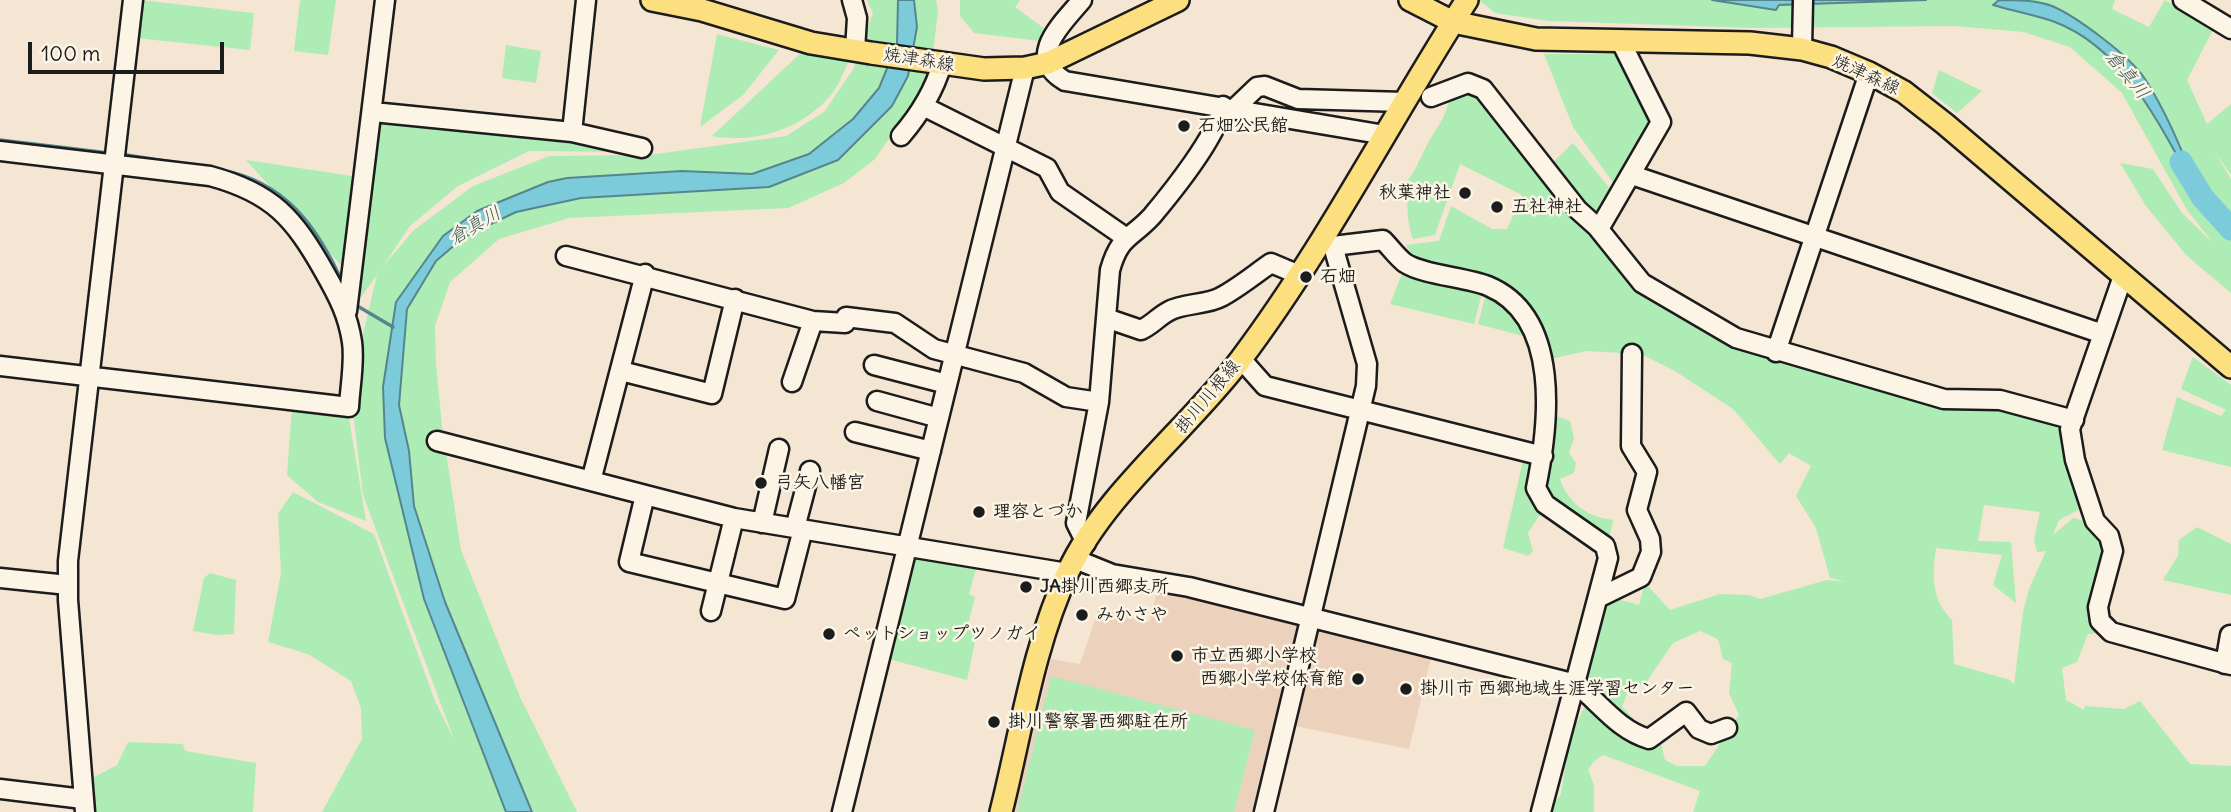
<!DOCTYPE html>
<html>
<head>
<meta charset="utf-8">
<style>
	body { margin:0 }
	#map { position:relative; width:2231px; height:812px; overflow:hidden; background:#f5e5d3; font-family:Delius,sans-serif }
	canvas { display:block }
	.scale { position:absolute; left:28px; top:42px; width:196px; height:32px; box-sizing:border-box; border:4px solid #1c1c1c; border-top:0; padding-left:9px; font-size:21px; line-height:24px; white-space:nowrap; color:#1c1c1c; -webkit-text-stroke:5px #fcf5e5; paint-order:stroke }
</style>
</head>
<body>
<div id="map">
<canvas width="2231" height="812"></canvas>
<div class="scale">100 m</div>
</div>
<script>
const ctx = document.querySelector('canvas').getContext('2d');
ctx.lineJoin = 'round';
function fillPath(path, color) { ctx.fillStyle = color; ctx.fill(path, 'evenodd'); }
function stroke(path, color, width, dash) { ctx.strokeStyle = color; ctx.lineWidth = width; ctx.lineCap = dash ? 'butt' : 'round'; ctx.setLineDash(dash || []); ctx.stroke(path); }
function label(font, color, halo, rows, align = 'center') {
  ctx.font = font + ' Delius,"Klee One",sans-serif'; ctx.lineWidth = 5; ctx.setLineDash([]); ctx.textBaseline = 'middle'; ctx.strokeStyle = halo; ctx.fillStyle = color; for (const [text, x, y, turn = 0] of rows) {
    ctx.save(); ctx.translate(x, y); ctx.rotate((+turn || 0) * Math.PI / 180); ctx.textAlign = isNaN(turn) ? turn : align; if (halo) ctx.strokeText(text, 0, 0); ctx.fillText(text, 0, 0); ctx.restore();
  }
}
fillPath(new Path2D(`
	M1157,591l275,63 -23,95 -129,-26 -22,89h-245l38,-153 29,5 19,-56 50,14z`), '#ecd2bd');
fillPath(new Path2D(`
	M140,0l114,13 -4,37 -114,-12z
	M300,0h36l-8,55 -34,-4z
	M867,0h69l2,10 -8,69 -55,80 -31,24 -56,25 -219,10 -70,21 -49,43 -15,44 1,38 6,62 19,124 59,147 57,115h-255l40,-73 -1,-31 -10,-27 -43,-27 -40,-12 13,-69 -3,-59 15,-22 81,42 61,167 20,41 -92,-247 -13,-107 27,-113 -16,22h-6l21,-180 211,22 50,13 -108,-1 -71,35 -48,40 -27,40 31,-36 59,-44 76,-30 100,-1 137,-19 38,-24 30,-44 19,-55z
	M960,0h60l-5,7 34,25 -9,9 -66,-8 -14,-17z
	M1479,0h636l-3,9 37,18 16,-27 49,28 -27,52 20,44 24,-20v71l-16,-23 16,27v114l-45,-38 -40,-49 -26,-43 33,6 29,44 31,30 -26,-33 -65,-117 -52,-46 -47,-15 -68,-6 -202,2 -204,-7 -54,-8z
	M717,34l62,16 -36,45 -43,32z
	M506,45l35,6 -5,32 -34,-5z
	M803,51l46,10c-5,10 -10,24 -18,34 -29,34 -75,49 -119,41z
	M1544,54h76l35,63 -35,75 -47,-65z
	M1939,70l43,21 -25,22 -25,-20z
	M1471,91l71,82 31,-30 43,53 -19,37 -1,8 51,52 93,50 65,26 55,12 73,24 18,3 36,-1 77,16 18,85 -23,12 -6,15 20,-17 12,3 25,17 -17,72 14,23 -19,1 -11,28 -15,6 4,32 18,10 1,-4 39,3 16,-8 50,63 41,2v46h-538l7,-21 -97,-36 -9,6 -6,9 6,15v27h-47l14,-18 9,-56 16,-35 -7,-18 22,-83 9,-5 29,8 6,-22 25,27 50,-16 29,1 11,4 67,-19 19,2 -16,-4 -14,-50 -20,-32 15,-30 -22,-13 -9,11 -47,-55 -58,-38 -34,-17 -54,-3 -37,8 -20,-48 -12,-16 -102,-34 -10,-16 33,-4 12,-35 41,23h15l15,-34 -62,-31 -25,71 -22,4c-7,-18 -5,-37 -7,-57 10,-11 13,-22 20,-35 10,-19 21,-30 24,-52zM1984,505l56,7 -6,27 3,13 9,-1 -17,38 -6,23 -9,73 -4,-5 -56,-16 -2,-44c-21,-21 -20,-45 -16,-72l66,7 -9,30 23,18 -5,-61 -33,-1zM1700,631l18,8 5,20 9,4 -3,30 10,22 -34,51h-28l-12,-6 -8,-33 -18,-3 -17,-17 7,-19 16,-4 28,-41z
	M246,160l106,16 -5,96z
	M1406,264l78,21 -10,39 -84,-20z
	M1486,294l27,15 24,31 -59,-16z
	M2193,357l38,28v82l-69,-17 15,-53 44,19 5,-6 -45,-21z
	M292,407l56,5 18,109 -48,-19 -31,-27z
	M1550,414l20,7 4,17 -5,15 7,10 -2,10 -14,6c8,24 27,38 53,41l-5,24 -61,-46 -5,-14z
	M1525,452l14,4 -1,36 13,21 -12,3 -11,17 5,18 -4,5 -26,-8z
	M2197,527l34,17v51l-68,-15 15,-24 1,-16z
	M908,546l71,12 -10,36 6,3 -8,31 10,4 -10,48 -86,-23z
	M210,573l26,7 -2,54 -17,1 -24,-4 11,-53z
	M1051,676l204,54 -21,82h-217z
	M128,742l55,2 2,7 71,12 -3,49h-160l-10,-29 34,-18z`), '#adecb4');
const water = new Path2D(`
	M898,0h16l3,27 -9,49 -16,30 -54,54 -69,27 -188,11 -65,14 -52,25 -28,24 -29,48 -8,96 10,46 5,55 31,96 87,210h-26l-82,-213 -39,-161 -2,-51 13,-85 47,-66 34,-25 71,-29 19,-4 115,-7 70,3 57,-20 44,-35 26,-31 18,-44z
	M1712,0h214l-147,5 -3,5z
	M1999,0c18,0 37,0 53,6 24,10 79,51 93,73 24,37 40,80 57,121 -38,-64 -72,-149 -147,-178 -20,-7 -42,-11 -62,-17z`);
fillPath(water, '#7ccbda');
stroke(water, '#56858e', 2);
stroke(new Path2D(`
	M0,140l109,13
	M120,154l65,10
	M220,170c66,11 99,59 124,116
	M354,304l39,23`), '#56858e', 3.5);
stroke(new Path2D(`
	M2181,162l22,36 28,31`), '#7ccbda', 23);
const minor = new Path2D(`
	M852,0l5,18 -2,32
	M1082,0c-19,23 -58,57 -17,81l320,54
	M2183,0l48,29
	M1802,49l1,-49
	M1431,97l37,-14 15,6 95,121 19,17 45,56 94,55 208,61 56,1 74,20
	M923,106l124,62 13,24 65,45
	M1235,108l22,-21 8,-1 33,13 106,3
	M373,112l199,20 70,16
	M572,132l14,-132
	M901,136c19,-22 33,-45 41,-72
	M0,151l210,25c63,17 84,42 115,97 13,23 23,42 27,69 3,20 -2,44 -3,65l-349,-41
	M1632,175l471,159
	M1599,229l62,-107 -40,-80
	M1333,246l50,-6c7,7 14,17 22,23 18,12 61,14 83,23 74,31 61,139 48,202l9,16 60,42 3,12 -67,254
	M566,256l247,65 32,2 1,-6 49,6 39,26 90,24 42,24 33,5
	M2123,276l-53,153 5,31 20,61 14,15 4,15 -15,56 2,14 11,11 120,33
	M347,311l38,-311
	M1106,318l35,12c11,-5 18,-14 28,-19 14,-8 38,-6 52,-14 17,-9 34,-23 50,-34l26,11
	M1776,352l93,-279
	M1241,359l24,27 278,70
	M874,365l73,19
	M621,371l91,23 23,-95
	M792,382l21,-61
	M877,401l62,17
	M855,432l76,19
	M437,441l297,77 333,55
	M591,481l54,-207
	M645,495l-16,67 156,37 18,-70
	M762,523l17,-74
	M795,528l15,-57
	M1086,543l-10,-20 23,-121 11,-132c10,-35 21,-31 42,-54 21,-25 64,-79 71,-110
	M1075,559l37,15 77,13 387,97c24,19 42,46 73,55l37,-27 13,17 12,5 16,-6
	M0,578l68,7
	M1598,598l43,-21 10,-25 -1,-13 -13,-29 10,-38 -16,-26 1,-92
	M711,611l23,-93
	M2225,664l5,-29
	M0,789l83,10
	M85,812l-17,-212v-39l65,-561
	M842,812l183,-744
	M1264,812l102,-426 1,-22 -34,-118 -10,-5`);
const major = new Path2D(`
	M652,0l50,10 109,33 60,10 113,16 41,-1 23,-5 130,-63
	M1410,0l43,22 83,17 214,4 52,6 29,8 38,16 35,19 41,32 286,243
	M1001,812c20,-79 32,-166 67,-240 36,-78 120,-143 173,-213 85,-113 150,-241 226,-359`);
stroke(minor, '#1c1c1c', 23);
stroke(major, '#1c1c1c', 26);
stroke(minor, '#fcf5e5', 18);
stroke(major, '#fce080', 21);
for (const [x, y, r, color] of [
	[1184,126,7,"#1c1c1c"],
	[1465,193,7,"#1c1c1c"],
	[1497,207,7,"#1c1c1c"],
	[1306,277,7,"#1c1c1c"],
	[761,483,7,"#1c1c1c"],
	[979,512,7,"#1c1c1c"],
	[1026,587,7,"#1c1c1c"],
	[1082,615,7,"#1c1c1c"],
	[829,634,7,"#1c1c1c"],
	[1177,656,7,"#1c1c1c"],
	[1358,679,7,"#1c1c1c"],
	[1406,689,7,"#1c1c1c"],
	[994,722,7,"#1c1c1c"]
]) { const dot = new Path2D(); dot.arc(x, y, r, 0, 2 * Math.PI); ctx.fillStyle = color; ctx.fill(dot); stroke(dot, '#fcf5e5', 2.5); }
label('18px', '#1c1c1c', '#fcf5e5', [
	["焼津森線",919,60,9],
	["焼津森線",1866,75,25],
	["掛川川根線",1208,397,-50]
]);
label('bold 18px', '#1c1c1c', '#fcf5e5', [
	["石畑公民館",1198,126],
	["秋葉神社",1451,193,"right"],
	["五社神社",1511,207],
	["石畑",1320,277],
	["弓矢八幡宮",775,483],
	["理容とづか",993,512],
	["JA掛川西郷支所",1040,587],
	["みかさや",1096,615],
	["ペットショップツノガイ",843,634],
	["市立西郷小学校",1191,656],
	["西郷小学校体育館",1344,679,"right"],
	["掛川市 西郷地域生涯学習センター",1420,689],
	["掛川警察署西郷駐在所",1008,722]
], 'left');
label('italic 19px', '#3e595e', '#fcf5e5', [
	["倉真川",2127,75,51],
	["倉真川",475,226,-30]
]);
</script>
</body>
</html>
